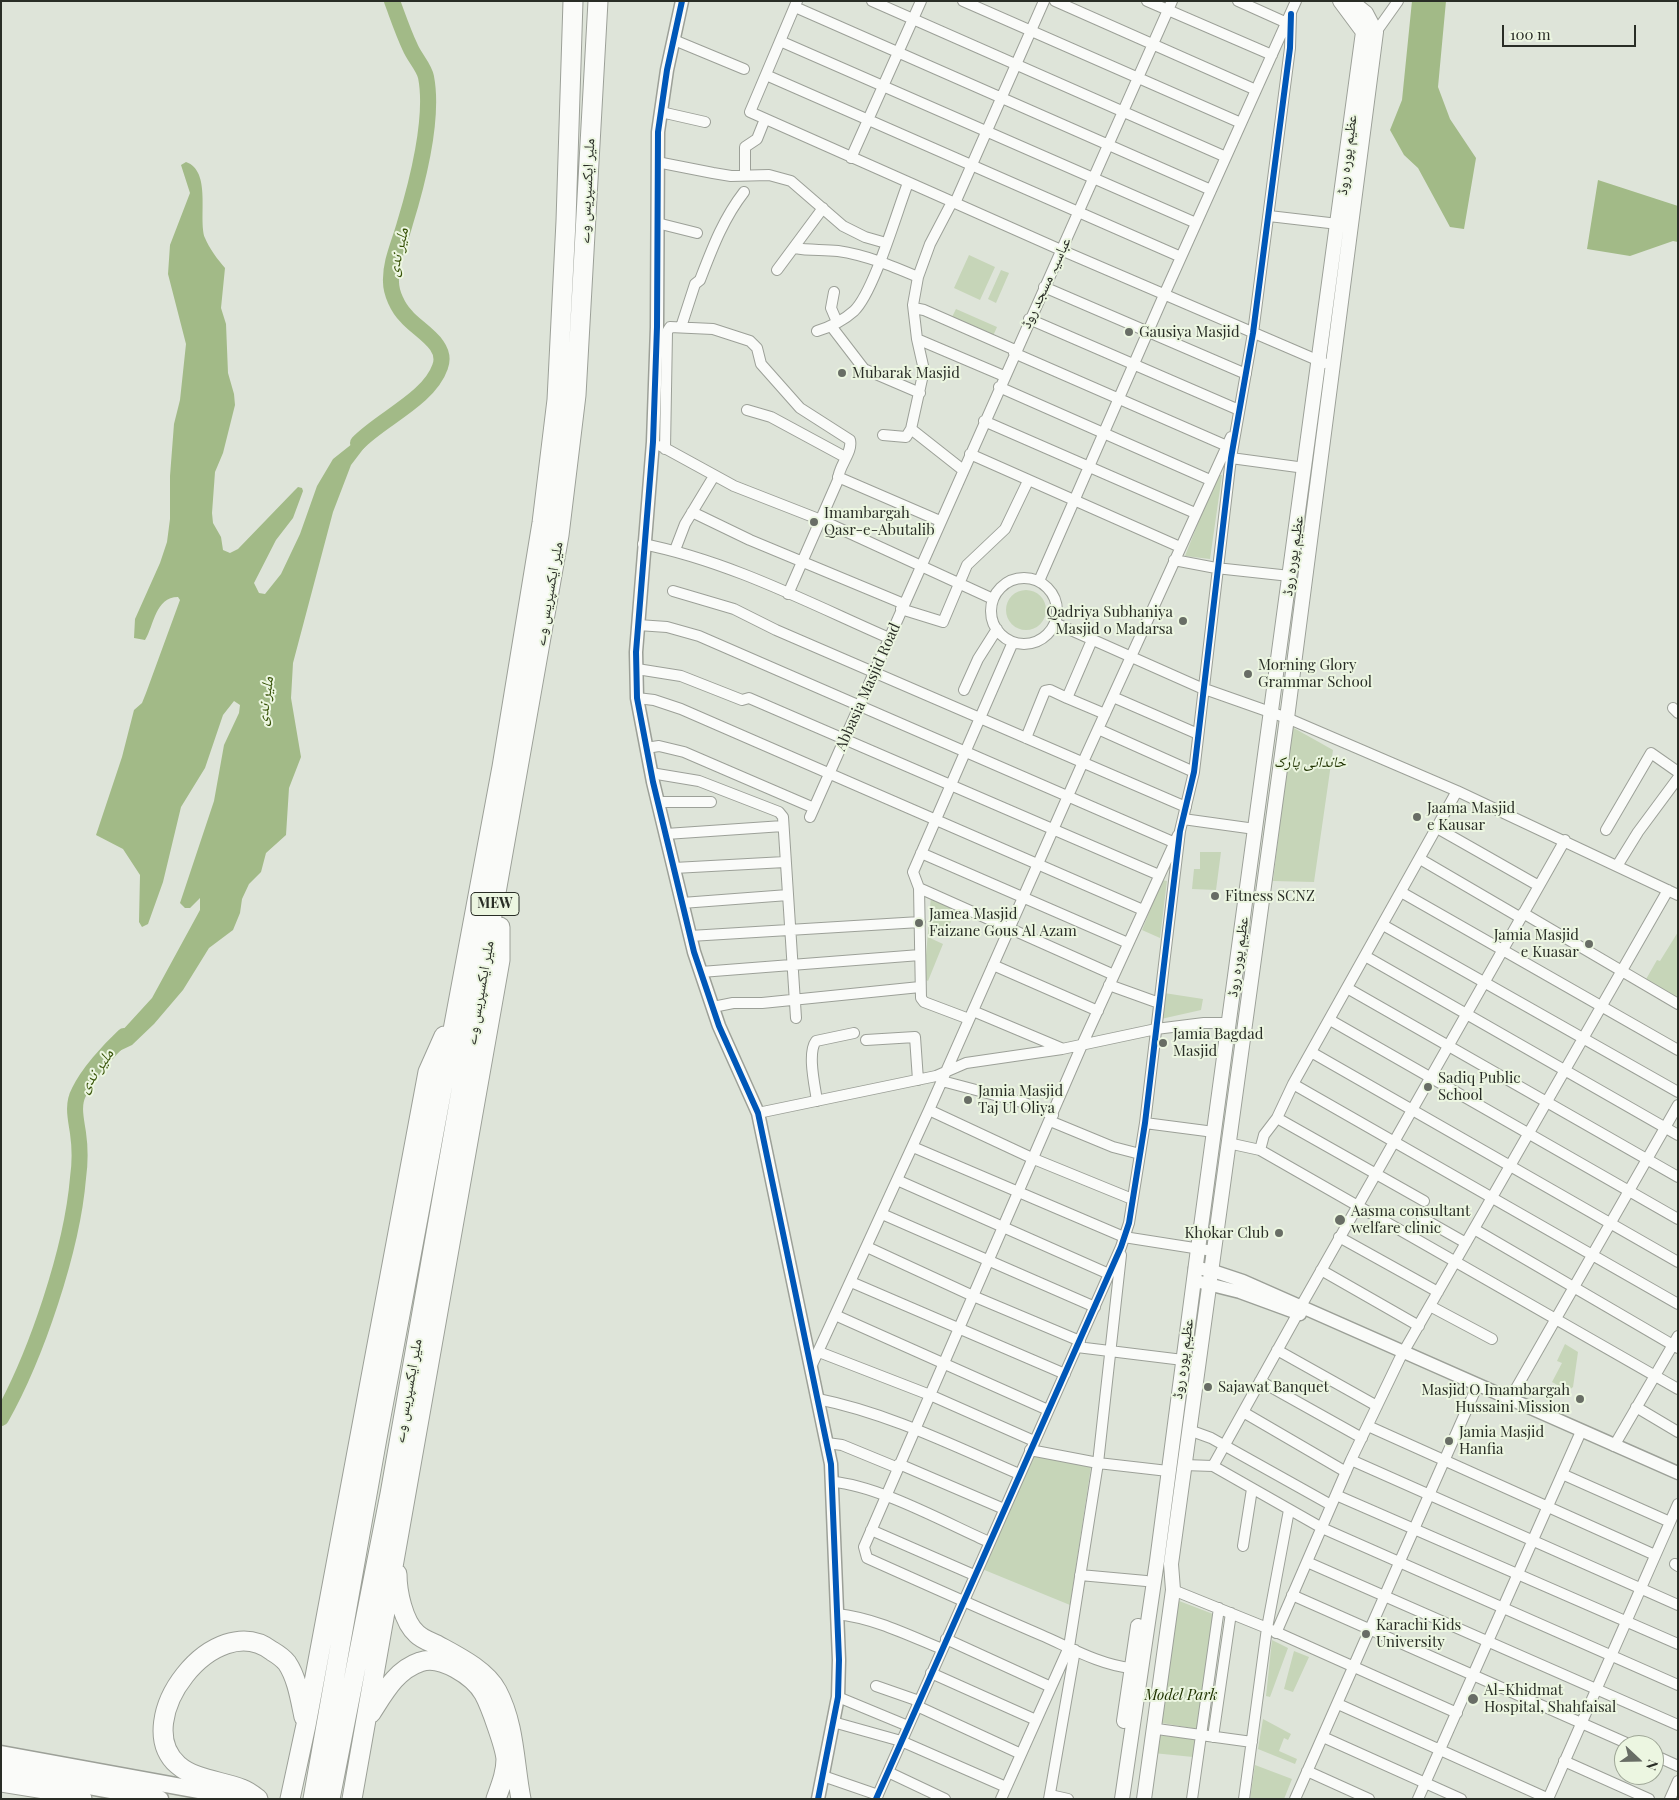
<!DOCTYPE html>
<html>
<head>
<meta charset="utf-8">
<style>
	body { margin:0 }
	#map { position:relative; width:1679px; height:1800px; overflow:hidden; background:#dee4d9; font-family:"Playfair Display",serif }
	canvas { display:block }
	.frame { position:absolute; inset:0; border:2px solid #292d26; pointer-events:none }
	.north { position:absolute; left:1614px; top:1735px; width:50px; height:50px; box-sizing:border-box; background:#ecf6e1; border:1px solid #9ea696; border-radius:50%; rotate:111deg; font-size:14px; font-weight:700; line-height:20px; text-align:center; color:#292d26 }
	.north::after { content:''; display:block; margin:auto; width:18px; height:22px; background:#686d65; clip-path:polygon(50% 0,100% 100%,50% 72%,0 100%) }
	.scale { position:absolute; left:1502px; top:25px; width:134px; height:22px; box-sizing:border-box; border:2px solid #292d26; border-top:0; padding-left:6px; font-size:15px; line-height:18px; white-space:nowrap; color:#292d26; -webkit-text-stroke:4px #ecf6e1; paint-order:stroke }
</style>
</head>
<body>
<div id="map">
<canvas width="1679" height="1800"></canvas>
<div class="frame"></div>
<div class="north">N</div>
<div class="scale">100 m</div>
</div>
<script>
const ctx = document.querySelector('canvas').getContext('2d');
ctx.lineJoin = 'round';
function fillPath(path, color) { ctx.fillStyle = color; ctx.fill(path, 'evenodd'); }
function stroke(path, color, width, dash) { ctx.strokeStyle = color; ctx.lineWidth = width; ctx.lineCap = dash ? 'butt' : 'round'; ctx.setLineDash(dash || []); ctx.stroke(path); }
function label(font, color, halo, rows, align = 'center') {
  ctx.font = font + ' "Playfair Display","Noto Naskh Arabic",serif'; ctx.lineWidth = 4; ctx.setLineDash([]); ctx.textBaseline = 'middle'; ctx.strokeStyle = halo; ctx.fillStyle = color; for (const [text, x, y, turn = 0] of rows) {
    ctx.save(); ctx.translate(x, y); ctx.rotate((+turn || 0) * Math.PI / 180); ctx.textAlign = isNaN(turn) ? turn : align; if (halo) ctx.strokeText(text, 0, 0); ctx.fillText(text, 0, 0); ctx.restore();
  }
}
fillPath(new Path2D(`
	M969,255l26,12 -15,33 -26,-12z
	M1001,270l8,3 -13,30 -8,-4z
	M956,309l41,18 -4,9 -41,-19z
	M1217,475h5l-12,84 -25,-3z
	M1006 610a20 20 0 1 1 40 0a20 20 0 1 1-40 0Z
	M1292,727l41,23 -19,132 -41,-1z
	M1200,852h21l-5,38 -24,-1 2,-20h6z
	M1162,880l5,1 -7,57 -18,-8z
	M931,896l38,16 -1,5 -13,-5 -8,19 -12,-4 -5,11 13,6 -15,37 -4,-2z
	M1678,932v67l-33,-18 12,-21 3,1z
	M1164,993l39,6 -2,11 -40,9z
	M1565,1344l13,8 -5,35 -5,4 -16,-9 10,-19 -5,-2z
	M1033,1451l58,16 -21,138 -88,-36z
	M1174,1599l39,15 -15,115 -42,-7z
	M1272,1640l16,8 -18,49 -4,-1z
	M1294,1651l15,6 -16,35 -9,-3z
	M1263,1719l28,15 -3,6 -4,-2 -5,13 18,8 -2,5 -37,-15z
	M1155,1735l40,4 -2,18 -40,-4z
	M1255,1765l37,14 -8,20h-34z`), '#c6d5b8');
fillPath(new Path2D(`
	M1412,1h34l-8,86 12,32 26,39 -12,71 -14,-2 -32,-59 -14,-13 -14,-25 12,-30z
	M186,162c26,9 12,56 19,76 4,10 13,22 20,30l-4,40 5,16 2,49 6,21 1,11 -12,48 -8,19 -3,41 1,10 8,14 2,13 7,3 8,-4 56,-58 4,-4 4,1 1,3 -10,27 -17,22 -22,43 5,10 6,1 16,-20 19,-40 17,-48 16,-27 39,-31 -5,16 -16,21 -18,47 -40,151 -2,35 10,59 -12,31 -3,47 -20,18 -5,19 -12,12 -7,15 -2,14 -7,17 -24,18 -26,42 -29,34 -22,21 -19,9 -3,-1 -1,-8 43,-47 48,-88v-12l-10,10h-5l-5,-5 34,-102 10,-56 15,-32 1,-8 -6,-4 -11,14 -18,53 -24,39 -18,75 -15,42 -6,3 -3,-5 1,-47 -17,-26 -27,-14 26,-78 12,-47 8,-7 4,-10 34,-93 -2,-3c-23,0 -24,29 -33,43l-11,-2 1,-19 25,-56 7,-21 3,-23v-43l4,-52 6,-24 6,-56 -18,-70 2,-29 20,-52 -9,-28z
	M1598,180l80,26v36l-5,-1 -43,15 -43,-7z`), '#a2ba87');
stroke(new Path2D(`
	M358,443c23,-24 71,-44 82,-76 9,-23 -23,-37 -34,-51 -8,-8 -15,-23 -15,-34 -1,-20 9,-40 14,-59 12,-39 29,-105 21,-146 -2,-10 -12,-20 -16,-30 -7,-15 -12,-30 -18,-46
	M1,1418c35,-62 71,-168 77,-240 2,-14 2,-31 0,-45 -2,-14 -6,-28 1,-41 9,-19 30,-42 45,-56`), '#a2ba87', 16);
const minor = new Path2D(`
	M797,1l-47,111 311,138 263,113
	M872,1l354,156
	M963,1l278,122
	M1055,1l201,89
	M1147,1l125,54
	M1238,1l49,22
	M795,7l416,183
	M1372,32h4l22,-31
	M674,40l70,29
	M780,41l416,182
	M766,75l415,182
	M661,112l44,10
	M851,158l70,-157
	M657,162l56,11 18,3 38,-1 22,6 52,45 22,11 21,6
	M745,175v-28l12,-8 8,-20
	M955,203l89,-202
	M1269,216l69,8
	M657,223l40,10
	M795,248c15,3 28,1 43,3 28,4 54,15 80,26
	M777,270l46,-62
	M1044,287l202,87
	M834,292l-3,16 6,14
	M914,308l10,2 91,40
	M1029,319l210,91
	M831,326l33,43 56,24
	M681,327l14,-43 5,-4c12,-31 23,-61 44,-88
	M817,331c13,-4 27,-11 37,-20 20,-19 43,-100 54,-128
	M917,339l87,37
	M1014,353l213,93
	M999,387l211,93
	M747,410l24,7 74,40
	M984,421l211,92
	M911,429l52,41
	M883,435l23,2 5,-8 13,-59 -7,-31 -4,-34 5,-28 12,-33 22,-42
	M661,446l73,40 87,34 172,79
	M665,449l2,-117 3,-5 43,2 37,12 7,7 4,16 39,44 50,32c3,13 -12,26 -12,40l-50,114
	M970,454l210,93
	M1231,458l74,10
	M838,477l102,44
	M692,512l58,28 154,64
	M643,544c86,17 166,59 246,94
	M675,550l10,-26 29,-48
	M1174,560l42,8 74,8
	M991 611a33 33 0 1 1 66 0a33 33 0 1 1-66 0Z
	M1039,581l125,-286 132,-294
	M673,591l61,18 42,21 410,177
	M901,609l42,13 24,-57 38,-36 23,-48
	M1055,623l144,64 88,31 170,73 221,104
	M638,625l29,2 32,9 474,206
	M1092,640l-25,58 38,16
	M1013,642l-100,230 6,16 195,87
	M637,669l44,7 61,24 7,-2 410,177
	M964,690l14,-31 19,-30
	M1113,697l85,37
	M637,698l17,2 27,9 462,201
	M1673,708l5,5
	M1098,729l96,43
	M1026,738l19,-47 5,-1 17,8
	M646,748l13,-2 25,6 130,56
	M651,773l48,8 80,31 4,5 13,201
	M658,802h53
	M810,817l362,-816
	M1183,819l72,10
	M1437,828l102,58
	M1606,830l45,-77 27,19
	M666,834l117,-8
	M921,853l207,90
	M1420,859l101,59
	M1617,866l21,-34 40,-54
	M674,868l111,-6
	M919,888l2,110 3,4 45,17
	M1401,892l277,158
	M682,903l106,-8
	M1523,913l155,91
	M1383,925l295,167
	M690,936l230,-14
	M1365,956l313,179
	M993,965l105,46
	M701,972l219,-17
	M1109,985l50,18
	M1347,988l331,189
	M713,1007l20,-4h29l158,-16
	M973,1011l88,37
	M1330,1020l348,199
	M866,1040l49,-3 3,43
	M1311,1052l367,210
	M942,1081l83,22 28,12
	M1293,1084l385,220
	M817,1101c-2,-15 -10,-48 -1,-60l38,-8
	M929,1110l105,49 98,40
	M758,1113l178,-37 30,-13 96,-14 94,-20 48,-6h25
	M1277,1118l147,83
	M1050,1121l63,26 27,7
	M1145,1123l69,9
	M1228,1143l32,7 418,239
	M913,1147l211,90 89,14
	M1260,1150l4,-15 13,-17 16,-34 164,-293
	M897,1180l212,94
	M882,1214l213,93
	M1422,1218l44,25
	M1474,1229l204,119
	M1339,1237l99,55
	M867,1247l106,49 107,45
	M1321,1270l98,56
	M851,1282l214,92
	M1301,1306l264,-466
	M1430,1306l62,33
	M835,1315l213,95
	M1077,1347l106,13
	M1277,1350l100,56
	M819,1352l111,43 104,46
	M811,1367l118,-257 154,-348 148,-325
	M1260,1381l102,57
	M818,1399c70,14 136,47 201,75
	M1510,1399l168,-294
	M1636,1407l42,25
	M1243,1412l103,60
	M1368,1426l287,129
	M1189,1430l22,8 120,67
	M827,1443l15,2 56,23
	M1614,1446l64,-110
	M1030,1450l68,13 70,8
	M1351,1460l327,145
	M899,1464l105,45
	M1184,1465l29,1 85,-153
	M1213,1466l109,62 356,157
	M1562,1474l108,48
	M833,1482c44,3 113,41 156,60
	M1336,1495l342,149
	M871,1530l103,45
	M1243,1546l9,-57
	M1307,1562l371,163
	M1675,1564l3,2
	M1080,1575l66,6
	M1173,1590l94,38 190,85
	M1292,1595l339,150
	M837,1614c37,4 71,21 105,35
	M1276,1633l75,-173 49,-102 268,-468
	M946,1639l105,48
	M1131,1668c-31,-3 -62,-21 -90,-33 -58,-25 -116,-51 -174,-77l-3,-11 218,-502 96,-210
	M931,1673l105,47
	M876,1686l43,15
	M838,1697l70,29
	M1338,1704l211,95
	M917,1706l104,48
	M833,1722l68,19 105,46
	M1157,1729l95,13
	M1213,1737l18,-124
	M1323,1737l138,62
	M1654,1755l24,11
	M1564,1761l85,38
	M1307,1771l62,28
	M888,1772l57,27
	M823,1776l55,19
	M1050,1795l18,4
	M876,1799l245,-552 8,-24 16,-100 35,-292 14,-59 37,-314 22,-125 37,-285 1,-34
	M1001,1799l68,-152 29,-184 23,-208
	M1049,1799l26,-149
	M1192,1799l27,-191
	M1244,1799l23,-171 22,-118
	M1295,1799l183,-415
	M1418,1799l161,-363
	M1548,1799l130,-295
	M1670,1799l8,-18`);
const tertiary = new Path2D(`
	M682,1l-15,69 -9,62 -1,195 -4,115 -17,210 1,46 16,84 41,170 25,74 39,87 73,351 8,196 -1,37 -20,102
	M1195,1268l15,2 33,11 435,192
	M1200,1282l40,10 60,22`);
const secondary = new Path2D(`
	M1124,1721l14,-95
	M1122,1799l35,-238 41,-312 165,-1217 -23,-31
	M1144,1799l29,-209 -2,-26 116,-846 89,-686 -10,-19 -15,-12`);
const primary = new Path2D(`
	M1,1754l247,45
	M1,1770l159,29`);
const motorway = new Path2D(`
	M397,1574c0,17 6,48 20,60 5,5 14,8 20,11 20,11 49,25 60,46 18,34 17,72 24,108
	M371,1713c13,-20 25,-43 49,-51 20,-8 54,14 64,32 6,11 21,52 22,65 0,14 -5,26 -10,40
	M1,1782l62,10 19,7
	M258,1799c-5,-4 -10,-8 -16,-10 -20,-8 -47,-9 -64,-24 -50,-44 37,-158 94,-114 5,3 11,7 15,12 10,15 13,35 17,54
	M290,1799l16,-74 122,-653 16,-36
	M313,1799l64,-361 125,-671 40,-244 15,-123 9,-179 7,-220
	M330,1799l60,-305 169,-959 17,-140 22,-394
	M352,1799l148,-839v-33`);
stroke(minor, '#9ca098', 12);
stroke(tertiary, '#9ca098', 15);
stroke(secondary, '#9ca098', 16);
stroke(primary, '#9ca098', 19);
stroke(motorway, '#9ca098', 21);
stroke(minor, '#fafbf9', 10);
stroke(tertiary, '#fafbf9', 12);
stroke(secondary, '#fafbf9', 14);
stroke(primary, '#fafbf9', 16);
stroke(motorway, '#fafbf9', 19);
stroke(new Path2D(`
	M682,1l-15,69 -9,62 -1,195 -4,115 -17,210 1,46 16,84 41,170 25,74 39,87 73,351 8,196 -1,37 -20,102
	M876,1799l245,-552 8,-24 16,-100 35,-292 14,-59 37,-314 22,-125 37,-285 1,-34`), '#0057b8', 6);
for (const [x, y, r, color] of [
	[1129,332,5,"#686d65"],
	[842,373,5,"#686d65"],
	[814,522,5,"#686d65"],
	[1183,621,5,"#686d65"],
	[1248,674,5,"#686d65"],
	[1417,817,5,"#686d65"],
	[1215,896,5,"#686d65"],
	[919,923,5,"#686d65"],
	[1589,944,5,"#686d65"],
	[1163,1043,5,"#686d65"],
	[1428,1087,5,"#686d65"],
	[968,1100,5,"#686d65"],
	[1340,1220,6,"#686d65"],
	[1279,1233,5,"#686d65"],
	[1208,1387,5,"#686d65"],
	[1580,1399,5,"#686d65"],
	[1449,1441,5,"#686d65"],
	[1366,1634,5,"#686d65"],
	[1473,1699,6,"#686d65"]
]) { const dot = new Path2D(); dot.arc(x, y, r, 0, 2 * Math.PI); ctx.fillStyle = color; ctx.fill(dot); stroke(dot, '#ecf6e1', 2); }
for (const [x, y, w] of [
	[495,904,48]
]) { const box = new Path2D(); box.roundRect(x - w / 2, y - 11.5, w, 23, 4); ctx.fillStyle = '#ecf6e1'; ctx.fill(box); stroke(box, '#292d26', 1); }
label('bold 14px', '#292d26', null, [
	["MEW",495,904]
]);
label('15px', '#292d26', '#ecf6e1', [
	["عظیم پورہ روڈ",1347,155,-83],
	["ملیر ایکسپریس وے",587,191,-87],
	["عباسیہ مسجد روڈ",1046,283,-65],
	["عظیم پورہ روڈ",1293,556,-82],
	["ملیر ایکسپریس وے",549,594,-80],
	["Abbasia Masjid Road",868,687,-66],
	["عظیم پورہ روڈ",1238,957,-82],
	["ملیر ایکسپریس وے",480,993,-80],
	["عظیم پورہ روڈ",1183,1359,-82],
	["ملیر ایکسپریس وے",408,1391,-80]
]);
label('15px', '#292d26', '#ecf6e1', [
	["Gausiya Masjid",1139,332],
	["Mubarak Masjid",852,373],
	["Imambargah",824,513],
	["Qasr-e-Abutalib",824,530],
	["Qadriya Subhaniya",1173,612,"right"],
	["Masjid o Madarsa",1173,629,"right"],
	["Morning Glory",1258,665],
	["Grammar School",1258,682],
	["Jaama Masjid",1427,808],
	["e Kausar",1427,825],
	["Fitness SCNZ",1225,896],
	["Jamea Masjid",929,914],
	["Faizane Gous Al Azam",929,931],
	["Jamia Masjid",1579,935,"right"],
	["e Kuasar",1579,952,"right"],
	["Jamia Bagdad",1173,1034],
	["Masjid",1173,1051],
	["Sadiq Public",1438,1078],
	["School",1438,1095],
	["Jamia Masjid",978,1091],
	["Taj Ul Oliya",978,1108],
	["Aasma consultant",1351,1211],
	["welfare clinic",1351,1228],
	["Khokar Club",1269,1233,"right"],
	["Sajawat Banquet",1218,1387],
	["Masjid O Imambargah",1570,1390,"right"],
	["Hussaini Mission",1570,1407,"right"],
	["Jamia Masjid",1459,1432],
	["Hanfia",1459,1449],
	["Karachi Kids",1376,1625],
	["University",1376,1642],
	["Al-Khidmat",1484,1690],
	["Hospital, Shahfaisal",1484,1707]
], 'left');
label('italic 15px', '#203300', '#ecf6e1', [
	["خاندانی پارک",1310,762],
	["Model Park",1181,1695]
]);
label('italic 16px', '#385408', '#ecf6e1', [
	["ملیر ندی",398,252,-77],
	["ملیر ندی",265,701,-82],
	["ملیر ندی",96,1071,-55]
]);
</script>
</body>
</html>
